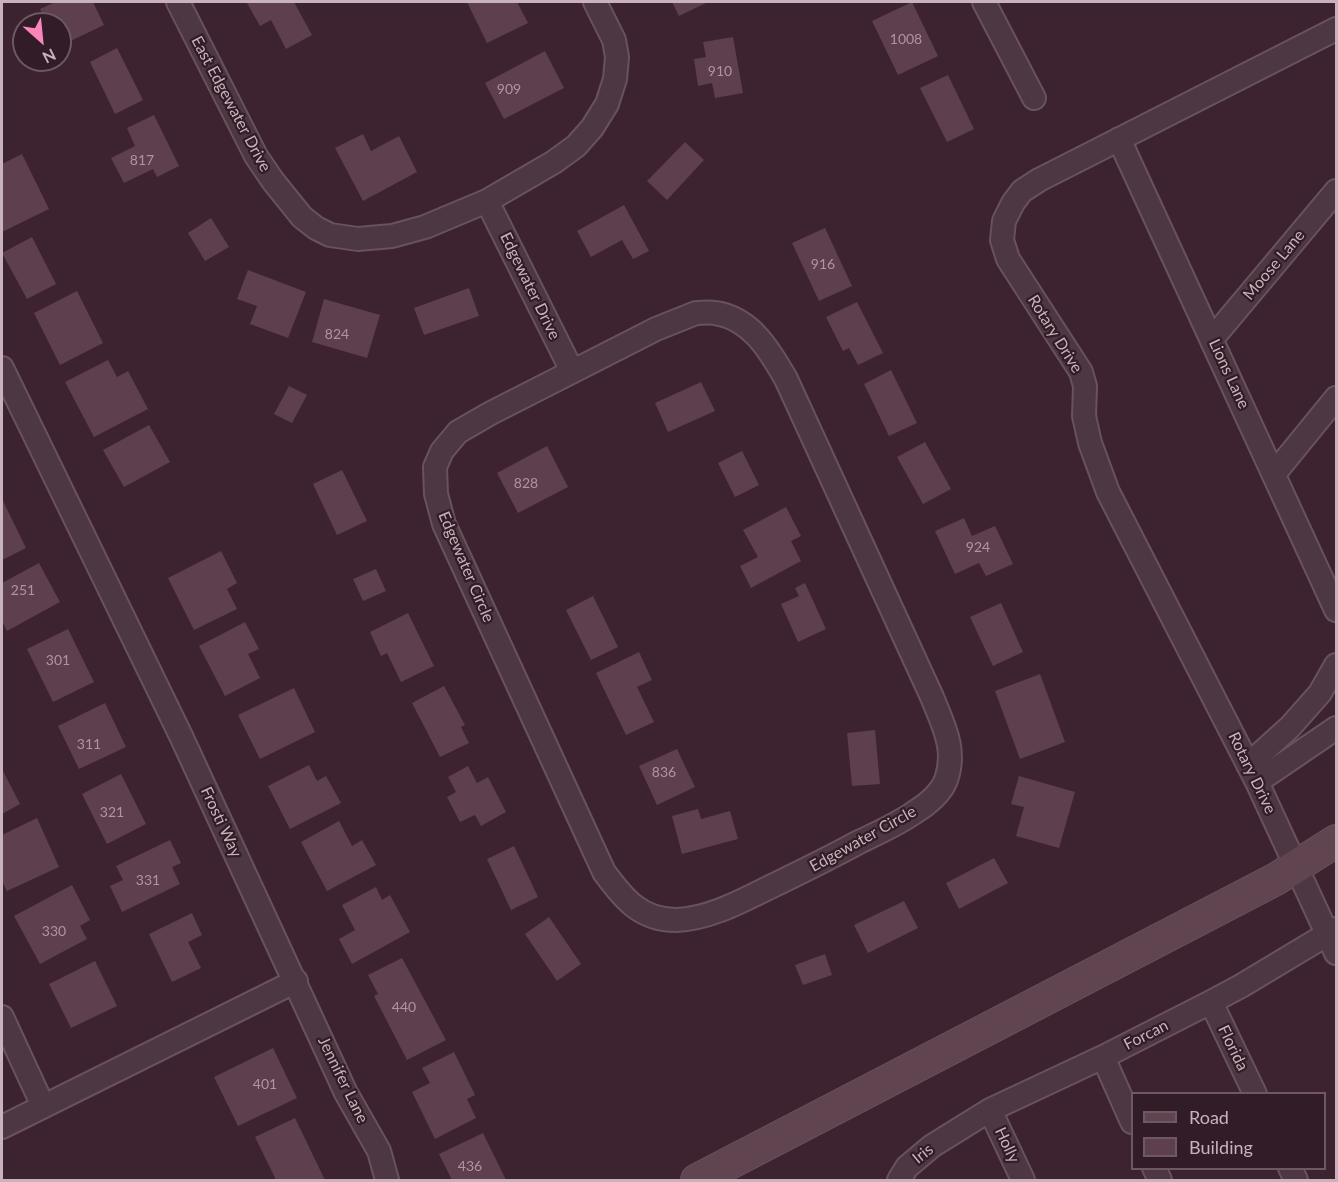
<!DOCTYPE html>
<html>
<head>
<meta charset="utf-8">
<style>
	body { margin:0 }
	#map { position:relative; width:1338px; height:1182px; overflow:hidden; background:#3d2330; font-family:Lato,sans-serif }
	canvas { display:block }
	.frame { position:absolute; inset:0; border:3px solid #c8b3bc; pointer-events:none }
	.legend { position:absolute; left:1131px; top:1092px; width:195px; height:78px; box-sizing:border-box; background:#321c27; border:2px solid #6e5863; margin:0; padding:8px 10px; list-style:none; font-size:18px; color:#c8b3bc }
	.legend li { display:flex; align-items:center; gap:12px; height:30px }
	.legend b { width:30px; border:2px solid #6e5863 }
	.north { position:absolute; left:12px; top:12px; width:60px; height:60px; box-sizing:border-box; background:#321c27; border:2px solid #6e5863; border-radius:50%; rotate:153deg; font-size:16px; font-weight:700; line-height:24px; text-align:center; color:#c8b3bc }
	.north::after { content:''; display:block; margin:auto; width:21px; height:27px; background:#fa86ba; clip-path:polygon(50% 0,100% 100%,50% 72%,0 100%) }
</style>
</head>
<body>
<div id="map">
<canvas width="1338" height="1182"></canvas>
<div class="frame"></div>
<ul class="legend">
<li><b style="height:8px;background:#604551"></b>Road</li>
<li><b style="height:16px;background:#5d3f4d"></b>Building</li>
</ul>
<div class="north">N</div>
</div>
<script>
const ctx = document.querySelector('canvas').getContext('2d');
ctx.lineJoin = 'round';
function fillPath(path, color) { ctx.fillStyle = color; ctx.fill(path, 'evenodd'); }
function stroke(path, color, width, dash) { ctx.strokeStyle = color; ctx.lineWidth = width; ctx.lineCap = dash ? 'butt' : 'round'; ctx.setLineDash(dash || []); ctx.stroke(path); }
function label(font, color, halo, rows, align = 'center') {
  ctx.font = font + ' Lato,sans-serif'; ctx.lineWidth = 4.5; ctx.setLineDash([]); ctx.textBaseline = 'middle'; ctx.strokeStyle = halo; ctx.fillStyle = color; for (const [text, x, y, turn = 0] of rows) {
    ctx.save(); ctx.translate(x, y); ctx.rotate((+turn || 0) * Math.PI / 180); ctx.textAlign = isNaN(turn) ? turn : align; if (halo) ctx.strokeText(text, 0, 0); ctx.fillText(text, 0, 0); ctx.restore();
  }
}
fillPath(new Path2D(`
	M55,2h38l11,23 -44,21v-22h-13l-7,-15z
	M249,2h45l18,33 -26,14 -15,-29 -11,6 -13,-23z
	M467,2h50l11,21 -41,20z
	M672,2h36l-29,14z
	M912,2l26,54 -40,19 -26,-54z
	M733,37l10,56 -28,5 -3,-15 -14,3 -4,-27 12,-2 -3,-15z
	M117,48l26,52 -28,14 -25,-52z
	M545,51l19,37 -60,31 -19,-36z
	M948,75l26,54 -27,13 -27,-54z
	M154,115l25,51 -22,11 -4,-8 -29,14 -13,-25 24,-12 -8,-18z
	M363,134l8,17 28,-15 18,36 -54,29 -28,-53z
	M685,142l19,18 -37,40 -20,-19z
	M22,154l27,55 -47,23v-68z
	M624,205l25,46 -16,8 -11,-19 -31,17 -14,-26z
	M211,218l18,29 -24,14 -17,-28z
	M825,228l27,58 -33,15 -27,-58z
	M32,237l24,47 -29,15 -25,-46z
	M248,270l58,22 -18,46 -38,-14 7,-18 -20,-7z
	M469,288l10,28 -55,19 -10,-27z
	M77,291l26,52 -43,22 -26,-52z
	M324,299l56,16 -13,43 -55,-16z
	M857,302l26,51 -25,12 -9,-17 -6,3 -17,-34z
	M108,360l9,17 11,-6 20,38 -54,28 -29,-55z
	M891,370l26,53 -28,13 -25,-52z
	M701,382l14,29 -47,21 -13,-29z
	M289,386l18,9 -15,28 -18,-9z
	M149,425l21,37 -46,25 -21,-37z
	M925,442l26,47 -28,15 -26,-47z
	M547,446l21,41 -50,26 -21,-40z
	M742,451l17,34 -24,12 -17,-34z
	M342,470l25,51 -30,14 -24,-51z
	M2,499l24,49 -24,12z
	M786,507l15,29 -10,5 10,20 -50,27 -11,-22 18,-9 -15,-27z
	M964,518l8,18 23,-10 18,38 -27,12 -7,-13 -24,11 -20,-43z
	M221,551l16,32 -10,6 10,20 -43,21 -26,-52z
	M39,563l21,39 -53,29 -5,-10v-38z
	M376,569l10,22 -23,10 -10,-22z
	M805,583l21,46 -28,13 -17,-38 18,-8 -4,-8z
	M593,596l25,51 -27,13 -25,-50z
	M1001,603l22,49 -30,14 -23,-49z
	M408,613l26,53 -33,16 -14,-29 -6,3 -11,-24z
	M245,622l14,27 -11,5 12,24 -35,18 -26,-50z
	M68,629l26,53 -41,20 -26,-53z
	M639,652l13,28 -15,7 17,35 -28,13 -30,-62z
	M1040,674l25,68 -45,17 -25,-68z
	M444,686l21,39 -4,2 8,16 -29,14 -28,-54z
	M294,688l21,44 -55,27 -22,-44z
	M105,703l21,44 -47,22 -21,-43z
	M875,730l5,54 -28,2 -5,-53z
	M677,749l18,38 -38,18 -18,-39z
	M309,765l8,16 9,-5 15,27 -51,26 -22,-43z
	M468,766l9,17 11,-6 18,35 -25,14 -6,-11 -15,7 -13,-25 9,-5 -8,-15z
	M2,769l18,35 -18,10z
	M121,774l25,50 -39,20 -25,-50z
	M1019,776l56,16 -16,56 -43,-12 8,-29 -13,-3z
	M698,809l3,10 29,-8 8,28 -56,15 -10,-38z
	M37,818l22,49 -52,24 -5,-10v-46z
	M339,821l13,25 10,-6 14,25 -49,26 -26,-49z
	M170,840l11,23 -9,4 8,17 -58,28 -12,-26 13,-6 -7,-14z
	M514,846l24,51 -27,13 -24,-51z
	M994,858l14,25 -49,26 -13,-26z
	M72,885l18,35 -10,6 7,13 -47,25 -26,-48z
	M376,887l6,13 8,-5 20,37 -58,32 -13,-25 16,-9 -13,-25z
	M904,901l14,27 -50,25 -14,-28z
	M192,913l10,22 -14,7 13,26 -29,14 -23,-48z
	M549,917l32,47 -24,17 -32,-47z
	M825,954l7,21 -29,10 -8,-20z
	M402,958l44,82 -39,20 -33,-64 4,-2 -10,-19z
	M95,961l22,45 -46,22 -22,-44z
	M273,1048l24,50 -59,28 -24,-49z
	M454,1052l21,43 -8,4 9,19 -41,21 -23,-47 18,-9 -8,-15z
	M295,1118l30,62h-49l-21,-43z
	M483,1133l23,47h-54l-13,-26z`), '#5d3f4d');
const street = new Path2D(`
	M178,2l78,154 17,25 29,36 14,11 14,7 28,4 34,-3 33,-9 62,-26 67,-39 22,-16 16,-18 15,-24 8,-25 2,-22 -3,-17 -19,-38
	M984,2l50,96
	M1336,29l-297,151 -17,11 -9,12 -9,18 -2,19 6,19 73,113 4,14 -1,30 6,27 18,49 149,290 79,171
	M1119,139l217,471
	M487,201l85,170
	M696,313c6,0 13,-1 19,0 36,5 55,38 71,66l146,318c11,28 25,52 14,83 -5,13 -19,25 -31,32 -17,12 -37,21 -56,30 -31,17 -62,32 -93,47 -28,14 -59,30 -90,31 -36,0 -53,-22 -72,-48l-160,-348 -8,-30 -1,-27 7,-16 16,-19 33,-19 165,-84z
	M1212,339l124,-148
	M2,368l179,368 165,357 33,58 8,29
	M1274,474l62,-76
	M1248,765l42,-38 30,-34 16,-28
	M1257,782l79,-54
	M1211,1002l44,92
	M2,1017l41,89
	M1103,1057l29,65
	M990,1110l33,70
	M2,1127l294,-146
	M1154,1168l6,12
	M1290,1168l6,12
	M899,1180l8,-13 25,-21 58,-36 113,-53 108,-55 30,-16 95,-57`);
const secondary = new Path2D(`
	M697,1180l579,-301 60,-38`);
stroke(street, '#68525c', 26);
stroke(secondary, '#68525c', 34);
stroke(street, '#4d3742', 22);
stroke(secondary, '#604551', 32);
label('14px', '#ad96a0', null, [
	["1008",906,39],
	["910",720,71],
	["909",509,89],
	["817",142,160],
	["916",823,264],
	["824",337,334],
	["828",526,483],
	["924",978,547],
	["251",23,590],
	["301",58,660],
	["311",89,744],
	["836",664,772],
	["321",112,812],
	["331",148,880],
	["330",54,931],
	["440",404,1007],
	["401",265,1084],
	["436",470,1166]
]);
label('16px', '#c8b3bc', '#321c27', [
	["East Edgewater Drive",231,104,62],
	["Moose Lane",1274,265,-50],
	["Edgewater Drive",530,286,64],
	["Rotary Drive",1055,334,58],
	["Lions Lane",1229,374,65],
	["Edgewater Circle",466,567,67],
	["Rotary Drive",1252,773,64],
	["Frosti Way",221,822,65],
	["Edgewater Circle",863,839,-29],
	["Forcan",1146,1035,-27],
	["Florida",1233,1048,64],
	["Jennifer Lane",343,1080,64],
	["Holly",1007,1145,65],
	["Iris",923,1154,-39]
]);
</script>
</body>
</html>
